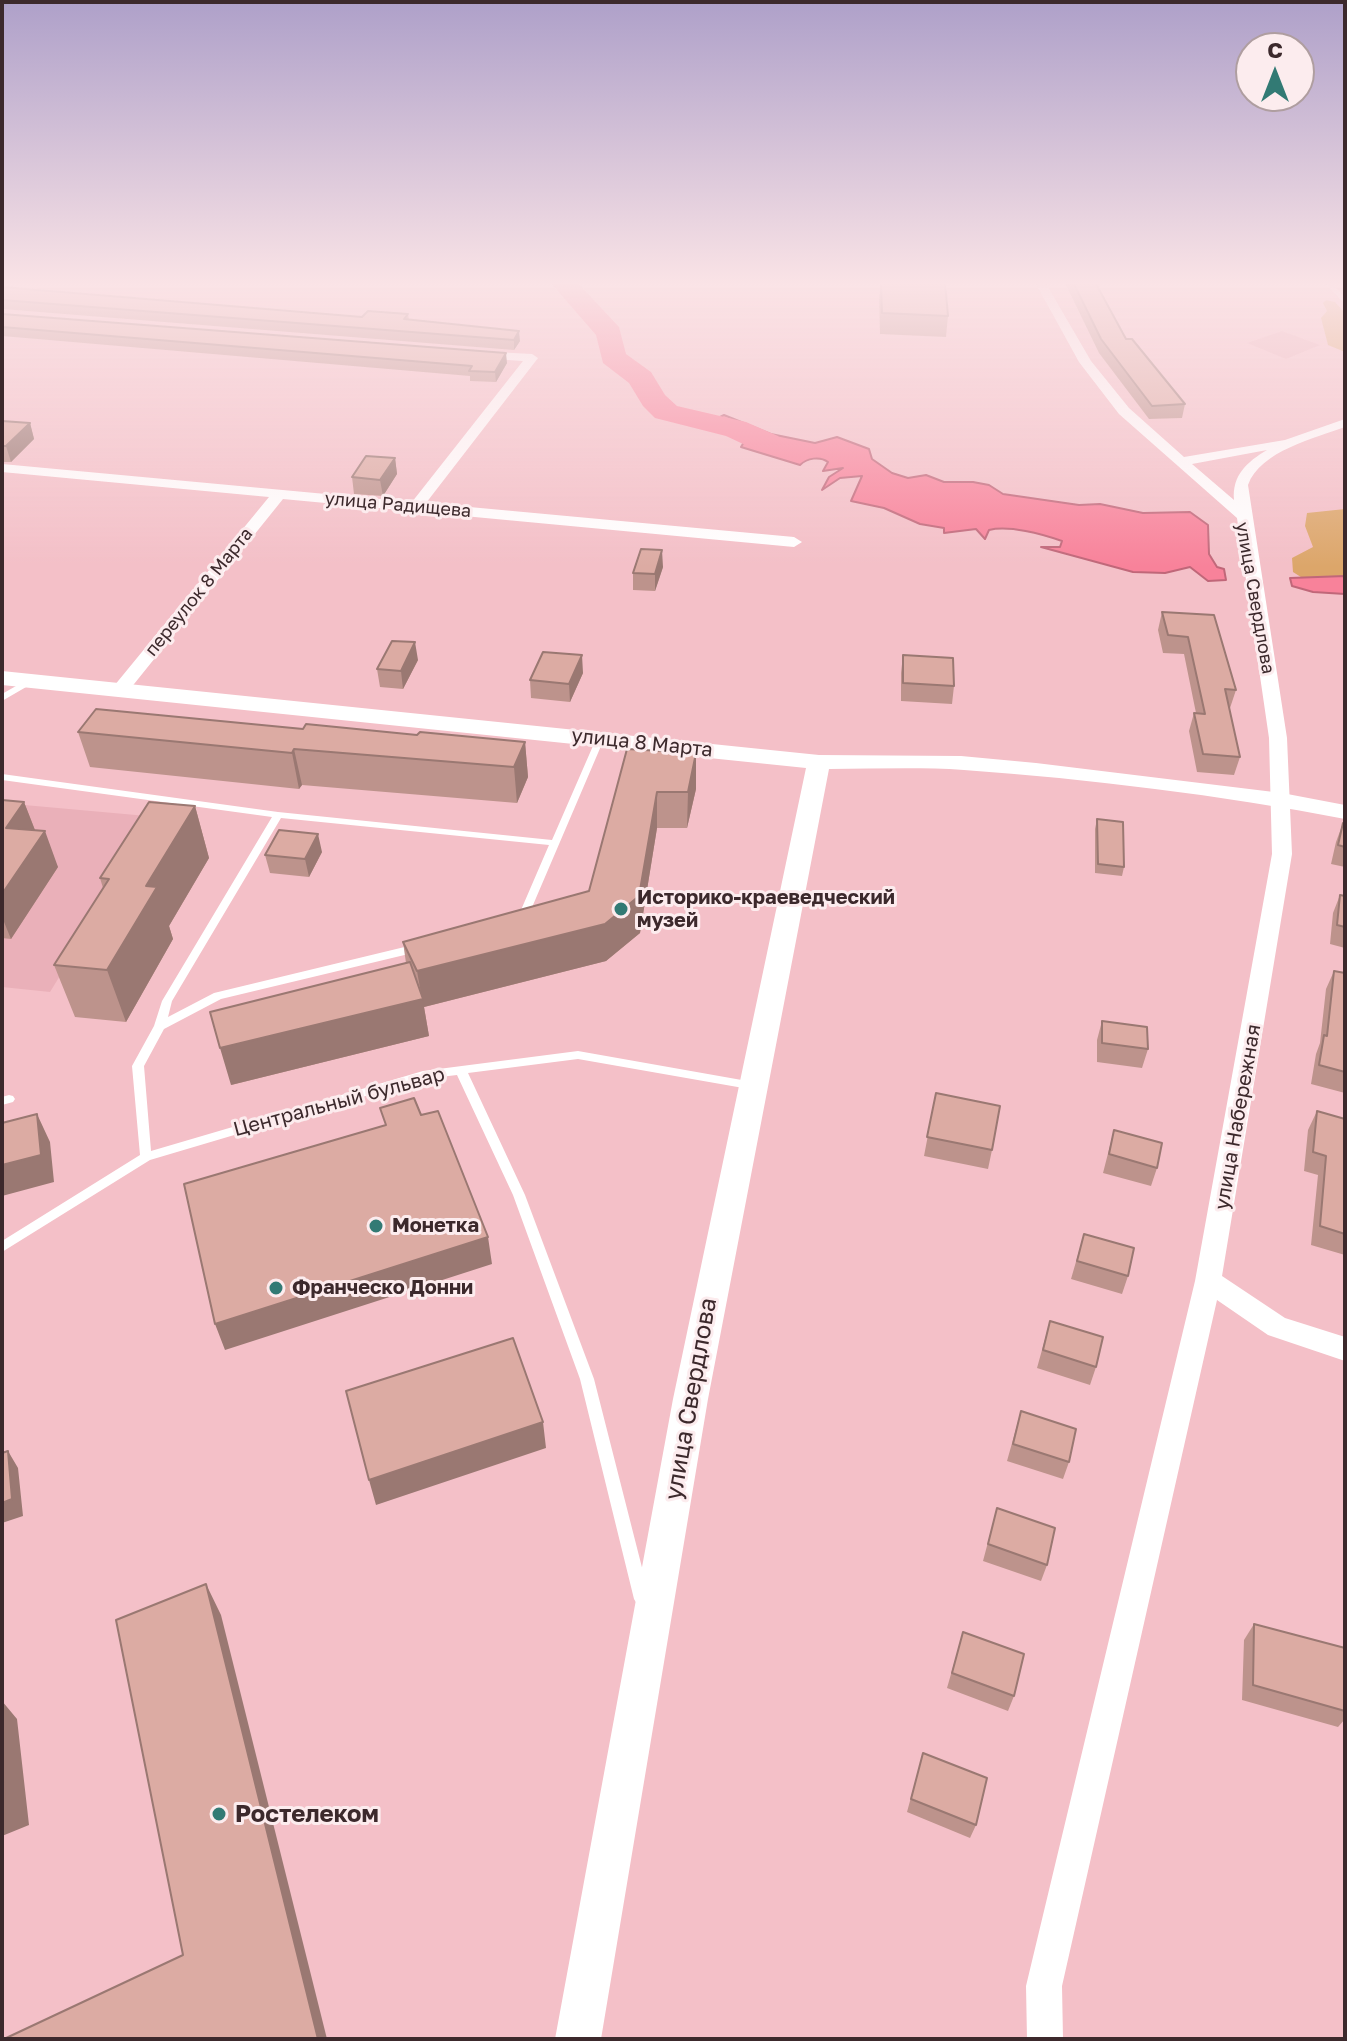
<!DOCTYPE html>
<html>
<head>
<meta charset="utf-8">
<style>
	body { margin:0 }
	#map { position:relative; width:1347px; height:2041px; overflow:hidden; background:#f4c0c8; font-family:"Golos Text",sans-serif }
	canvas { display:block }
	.frame { position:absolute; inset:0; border:4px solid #3c292c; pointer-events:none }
	.north { position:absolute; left:1235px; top:32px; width:80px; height:80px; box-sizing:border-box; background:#fcecee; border:2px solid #af9ea0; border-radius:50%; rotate:0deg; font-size:22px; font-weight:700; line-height:32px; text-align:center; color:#3c292c }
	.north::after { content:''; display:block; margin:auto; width:28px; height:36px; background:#327a74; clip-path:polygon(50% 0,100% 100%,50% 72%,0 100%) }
</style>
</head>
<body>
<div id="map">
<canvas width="1347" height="2041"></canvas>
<div class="frame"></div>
<div class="north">С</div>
</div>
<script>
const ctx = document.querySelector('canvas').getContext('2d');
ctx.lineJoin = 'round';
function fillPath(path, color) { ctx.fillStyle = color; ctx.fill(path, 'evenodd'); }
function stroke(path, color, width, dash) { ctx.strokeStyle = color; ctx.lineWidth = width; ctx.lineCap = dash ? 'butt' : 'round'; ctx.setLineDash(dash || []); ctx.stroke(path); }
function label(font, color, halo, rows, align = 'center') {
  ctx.font = font + ' "Golos Text",sans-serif'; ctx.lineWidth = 6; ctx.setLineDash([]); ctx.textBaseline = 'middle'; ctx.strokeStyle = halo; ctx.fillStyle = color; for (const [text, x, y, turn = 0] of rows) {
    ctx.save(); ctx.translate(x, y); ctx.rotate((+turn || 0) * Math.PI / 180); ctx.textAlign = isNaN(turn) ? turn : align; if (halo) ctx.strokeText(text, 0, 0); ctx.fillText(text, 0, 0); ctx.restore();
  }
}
fillPath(new Path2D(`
	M1282,331l38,14 -34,14 -39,-16z
	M2,803l156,14 -108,175 -48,-5z`), '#eab0b9');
fillPath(new Path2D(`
	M1326,300l9,2 10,11v39l-17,-7 -7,-27 6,-7 -4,-8z
	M1345,509v67l-41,3 -11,-7 -1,-14 21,-11 -8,-21 2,-13z`), '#dca66a');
const water = new Path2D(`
	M724,415l47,19 44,9 22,-6 32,12 3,10 20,14 16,5 18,-3 18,7h29l16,3 14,9 76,11 21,-1 43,9 47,-1 18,13 1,29 8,13 7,2 2,11 -18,1 -18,-14 -25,6 -32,-1 -92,-25h19l2,-6c-20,-7 -53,-16 -73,-11l-4,9 -9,-10 -32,4v-5l-24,-4 -36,-16 -33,-7 11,-25 -22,2 -18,12 7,-13 14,-9 -20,3 5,-9c-8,-6 -21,-4 -28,3l-59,-18 3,-5 -17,-13 -23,-7 18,-1 -2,-4z
	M1345,576v18l-32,-2 -21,-6 -2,-8z`);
fillPath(water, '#f8829a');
stroke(water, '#c06779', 2);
fillPath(new Path2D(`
	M550,282h27l42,45 7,27 25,18 14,23 12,11 69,16 32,14 5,7 -5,7h-22l-30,-14 -71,-18 -12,-12 -14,-23 -26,-20 -7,-28z`), '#f8829a');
fillPath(new Path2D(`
	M1324,282h6l15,16v6z
	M30,678l3,1v4l-31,18v-7z
	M600,736l4,3 -74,173 -1,2 -12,4 -5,-3 9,-5 28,-65 -268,-27 -109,183 -4,16 46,-24 203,-49 5,4 -5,4 -196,47 -57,30 -20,37 7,85 272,-80 155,-20 175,31 2,3 -2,3 -4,1 -171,-30 -110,14 57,122 69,184 56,220 -3,5 -5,2 -5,-2 -3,-5 -54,-220 -67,-184 -56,-120 -34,4 -273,81 -148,92v-11l138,-86 -8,-89 22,-40 8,-25 110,-184 -270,-37v-6l276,38 274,28 44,-101z
	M9,1095l4,1 2,3 -2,3 -11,3v-8z`), '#fff');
fillPath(new Path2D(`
	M1035,282h10l46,79 38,47 55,49 101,-17 60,-21v8c-30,11 -85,24 -97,58l39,253 5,116 -70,422 63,42 60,19v24l-77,-26 -51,-35 -155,686 1,53h-36l-1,-53 169,-705 77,-427 -3,-116 -32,-220 -118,-104 -40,-52zM1267,450c-20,12 -35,25 -33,50l-42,-36z
	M474,351l58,3 6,4 -112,145 368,34 8,5 -8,5 -511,-48 -157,195h-12v-8l155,-189 -267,-25v-8l410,38 111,-141 -45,-3 -6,-4z`), '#fff');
fillPath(new Path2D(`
	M2,671l817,84 142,1 75,7 246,30 63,12v14c-125,-24 -255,-40 -381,-49 -45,-3 -90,-1 -135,-1l-121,630 -107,640h-46l118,-640 133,-631 -804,-83z`), '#fff');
fillPath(new Path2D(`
	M881,282l67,34 -2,21 -66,-3 -1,-35z
	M1067,282h33l-1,5h-1l28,52 59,65 -3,14 -33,1 -50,-66 -33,-68z
	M2,287l360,30 46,-3 1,6 111,21 -6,9 -512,-41z
	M2,314l505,49 -11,19 -26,-1v-5l-468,-40z
	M2,421l28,2 4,16 -23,23h-9z
	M395,458l2,16 -14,22 -29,-2 -2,-17z
	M663,567l-8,24 -22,-1v-17z
	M1162,612l52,3 22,75 -6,18h-1l11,49 -6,18 -37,-3 -8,-41 5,-18h2l-12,-59 -21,-1 -5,-23z
	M903,655l51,31 -2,18 -51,-3v-28z
	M418,660l-15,29 -23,-2 -3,-18z
	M583,673l-13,29 -39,-4 -1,-18z
	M303,729l222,13 3,35 -11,26 -215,-18 -3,4 -209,-22 -12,-35z
	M627,749l69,4v36l-9,39h-30l-17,105 -34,28 -182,46 5,29 -198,49 175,-122 -3,-21 186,-51z
	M2,800l22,2 11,28 23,37 -47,72 -9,-1z
	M195,806l14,52 -40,68 4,13 -47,83 -51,-5 -21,-52 49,-77 -3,-10z
	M1097,819l27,48 -2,9 -27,-3v-44z
	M1343,823h2v44l-14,-3 5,-22z
	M322,852l-13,25 -39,-4 -5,-18z
	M1340,895l5,1v52l-15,-4 3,-31z
	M1334,971l11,2v120l-34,-9 5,-30 4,-11 6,-54z
	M1102,1021l46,28 -6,19 -45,-6v-22z
	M936,1093l56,57 -4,19 -64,-13z
	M1317,1111l28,8v136l-34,-10 7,-70 -14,-4 4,-41z
	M1114,1130l43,38 -6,18 -48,-13z
	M1084,1234l44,42 -6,18 -51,-15z
	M1050,1321l46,46 -6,18 -53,-17z
	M1021,1411l48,51 -6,17 -56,-18z
	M997,1508l50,57 -6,16 -58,-20z
	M1254,1624l91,24v71l-7,8 -96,-27 2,-60z
	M963,1632l51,64 -6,15 -61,-23z
	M923,1753l53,72 -6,13 -63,-26z`), '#bd938c');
fillPath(new Path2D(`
	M519,331l1,10 -6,9v-10z
	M506,353l1,10 -11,19 -1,-10z
	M30,423l4,16 -23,23 -5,-16z
	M395,458l2,16 -14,22 -3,-16z
	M662,550l1,17 -8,24v-17z
	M415,642l3,18 -15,29 -2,-18z
	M582,655l1,18 -13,29 -1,-18z
	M525,742l3,35 -11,26 -3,-36z
	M294,749l8,36 -3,4 -7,-36z
	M696,753v36l-9,39 1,-36z
	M657,792v36l-17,105 -34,28 -182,46 5,29 -198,49 -11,-37 202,-49 -5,-28 188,-47z
	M24,802l14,36 -32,-10z
	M195,806l14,52 -40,68 4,13 -47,83 -19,-52 39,-84z
	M45,831l13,36 -47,72 -9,-22v-23z
	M318,834l4,18 -13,25 -4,-18z
	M37,1114l13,28 4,40 -52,14v-31z
	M488,1237l4,27 -267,86 -10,-26z
	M543,1422l3,26 -170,57 -7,-25z
	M8,1451l10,17 5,48 -21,7v-20z
	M206,1584l15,31 106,424h-9z
	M2,1701l15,18 12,106 -27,11z`), '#9a7872');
const building = new Path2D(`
	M881,282h64l3,34 -66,-3z
	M1073,282h22l31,57h6l53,65 -33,2 -51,-67z
	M2,287l360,30 6,-6 40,3 -4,5 115,12 -5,9 -512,-40z
	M2,314l504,39 -11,19 -26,-1 3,-5 -470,-39z
	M2,421l28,2 -24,23h-4z
	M366,456l29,2 -15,22 -28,-3z
	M641,549l21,1 -7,24 -22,-1z
	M1162,612l52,3 22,75 -11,-1 15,68 -37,-3 -9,-41 11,1 -17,-77 -20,-2z
	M392,641l23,1 -14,29 -24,-2z
	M543,652l39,3 -13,29 -39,-4z
	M903,655l50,3 1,28 -51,-3z
	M96,709l207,20 3,-5 111,11 3,-3 105,10 -11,25 -220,-18 -2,4 -214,-21z
	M627,749l69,4 -8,39h-31l-18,104 -34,28 -188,47 -14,-29 186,-51z
	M2,800l22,2 -18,26 39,3 -43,63z
	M149,802l46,4 -49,80 11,1 -50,83 -53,-5 55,-86 -9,-1z
	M1097,819l26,3 1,45 -26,-3z
	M1343,823h2v24l-7,-2z
	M279,830l39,4 -13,25 -40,-4z
	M1340,895l5,1v31l-8,-2z
	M410,962l13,37 -203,49 -10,-36z
	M1334,971l11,2v99l-26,-7 5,-30 3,1z
	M1102,1021l45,6 1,22 -46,-6z
	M936,1093l64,13 -8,44 -65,-13z
	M414,1098l7,17 17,-4 50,126 -273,87 -31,-140 202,-59 -6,-17z
	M1317,1111l28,8v115l-25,-8 6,-70 -13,-4z
	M37,1114l4,41 -39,10v-42z
	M1114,1130l48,13 -5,25 -48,-14z
	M1084,1234l50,14 -6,28 -51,-15z
	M1050,1321l53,16 -7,30 -53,-17z
	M513,1338l30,84 -174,58 -23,-89z
	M1021,1411l55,18 -7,33 -56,-18z
	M8,1451l4,48 -10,4v-50z
	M997,1508l58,20 -8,37 -59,-21z
	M206,1584l112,455h-314l179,-84 -67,-335z
	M1254,1624l91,24v63l-92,-26z
	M963,1632l61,22 -10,42 -62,-23z
	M923,1753l64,25 -11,47 -65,-26z
	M2,1772l3,26 -3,1z`);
fillPath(building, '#dcaba3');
stroke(building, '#9a7872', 2);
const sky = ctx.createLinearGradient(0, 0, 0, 567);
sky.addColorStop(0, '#aea0c9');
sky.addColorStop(0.5, '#fae3e6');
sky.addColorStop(1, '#fae3e600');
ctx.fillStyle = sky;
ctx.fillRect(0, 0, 1347, 567);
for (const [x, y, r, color] of [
	[621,909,8,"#327a74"],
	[376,1226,8,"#327a74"],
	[276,1288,8,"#327a74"],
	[219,1814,8,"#327a74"]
]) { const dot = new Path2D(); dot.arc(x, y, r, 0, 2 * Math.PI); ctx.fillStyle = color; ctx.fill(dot); stroke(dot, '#fcecee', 3); }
label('18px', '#3c292c', '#fcecee', [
	["улица Радищева",398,505,5],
	["переулок 8 Марта",199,592,-51],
	["улица Свердлова",1255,598,80]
]);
label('20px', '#3c292c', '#fcecee', [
	["улица 8 Марта",642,743,6],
	["Центральный бульвар",339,1102,-15],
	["улица Набережная",1238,1117,-80]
]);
label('bold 20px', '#3c292c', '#fcecee', [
	["Историко-краеведческий",637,898],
	["музей",637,921],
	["Монетка",392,1226],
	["Франческо Донни",292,1288]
], 'left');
label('24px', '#3c292c', '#fcecee', [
	["улица Свердлова",691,1399,-80]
]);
label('bold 24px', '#3c292c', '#fcecee', [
	["Ростелеком",235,1814]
], 'left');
</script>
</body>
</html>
